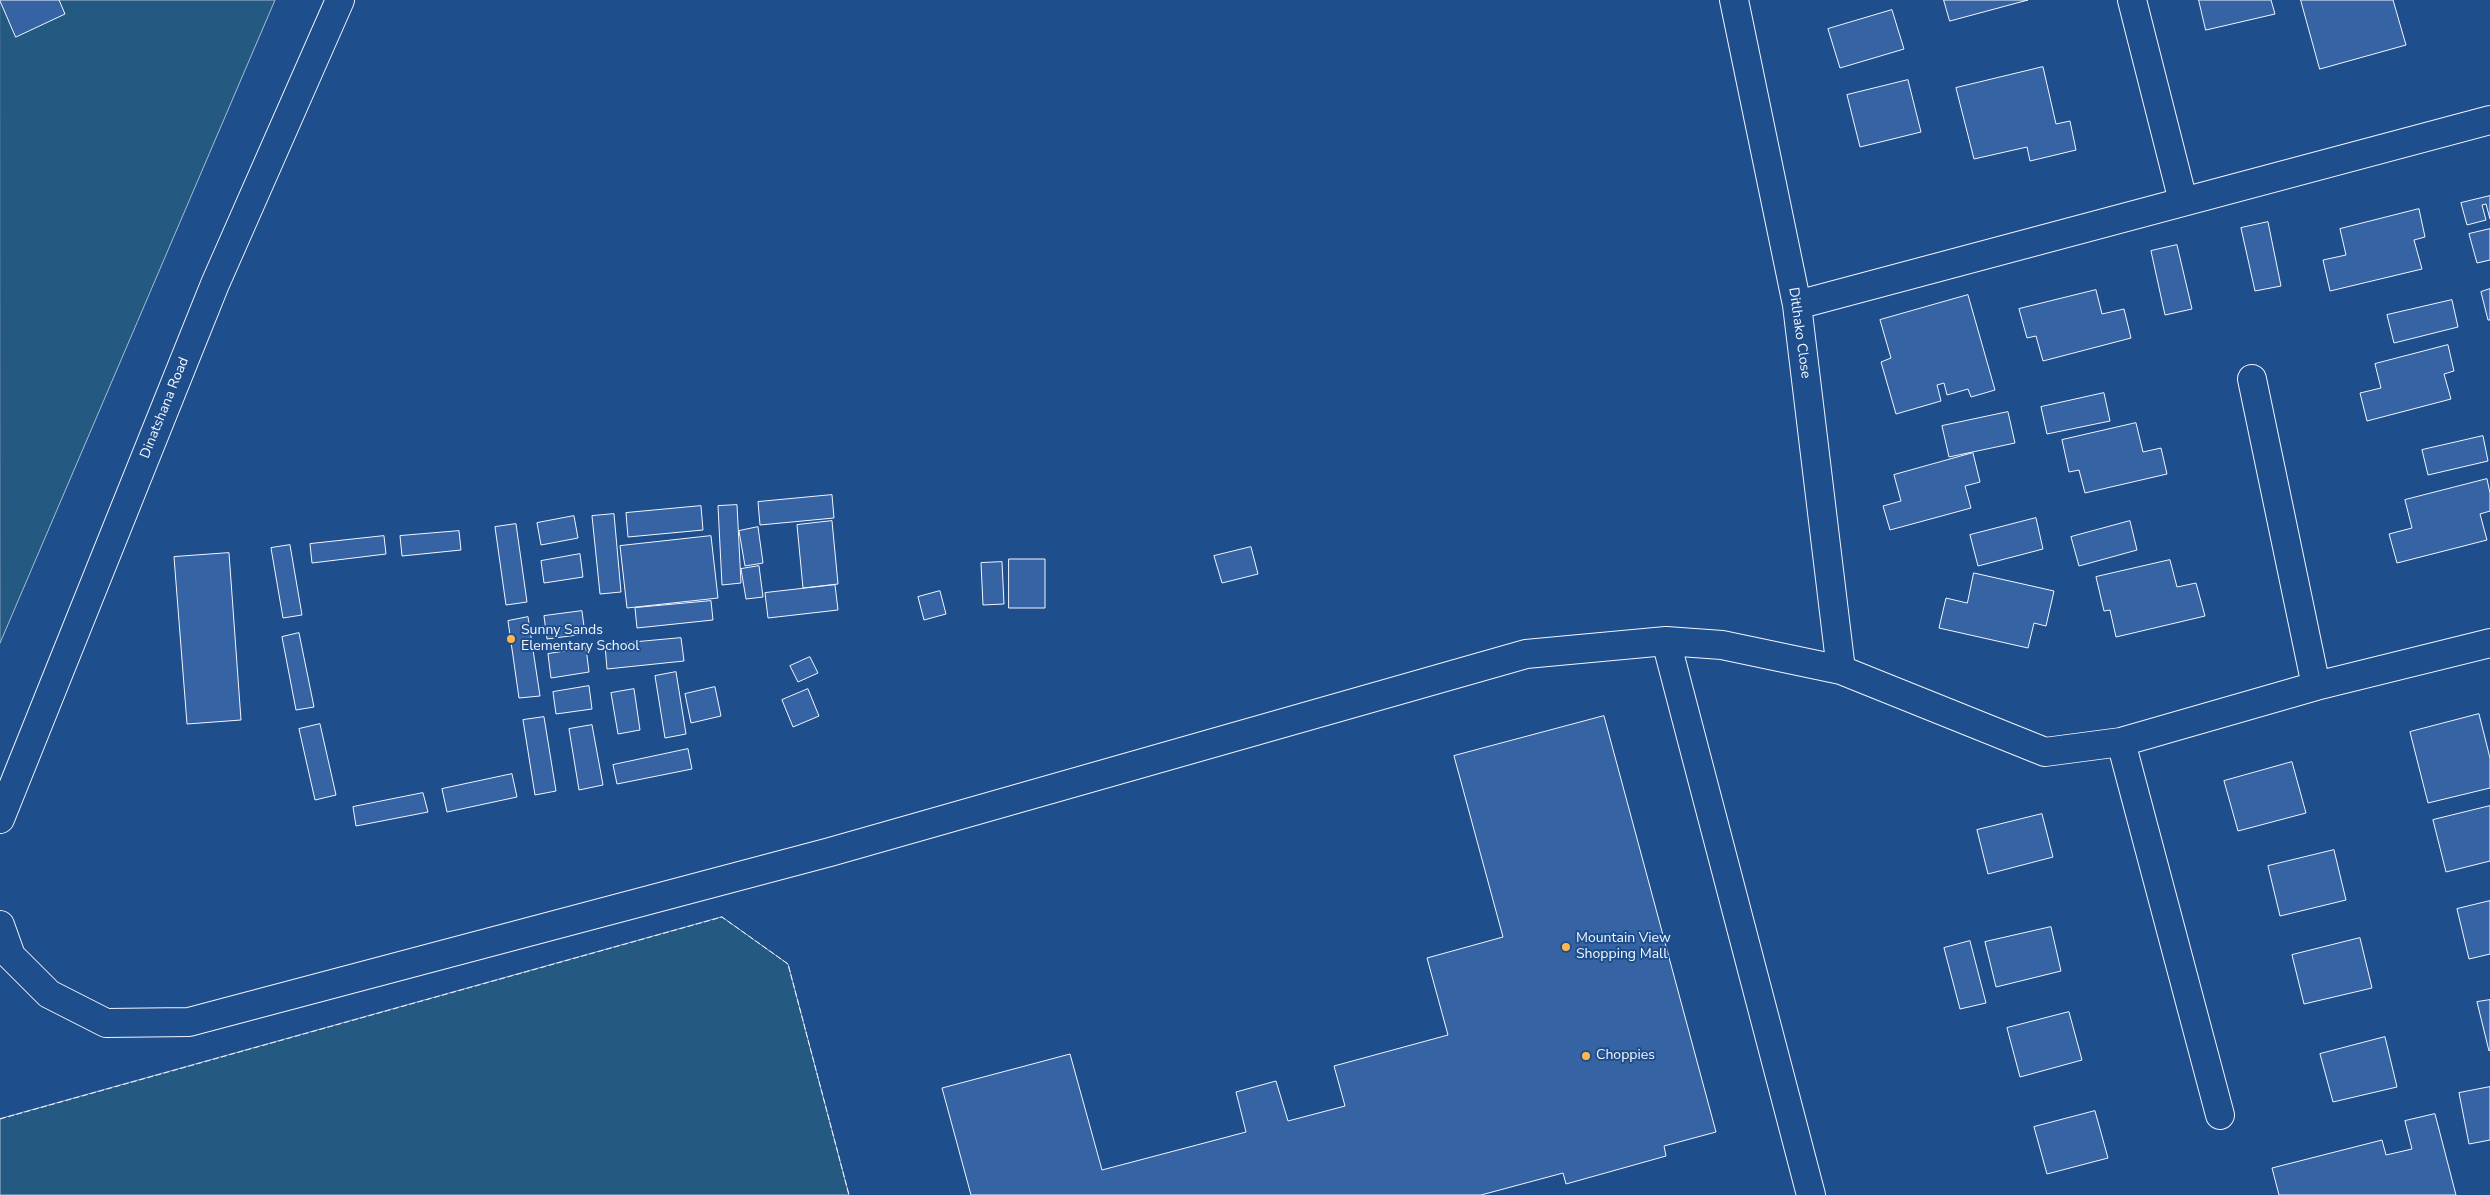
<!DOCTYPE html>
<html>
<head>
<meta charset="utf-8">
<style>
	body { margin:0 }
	canvas { display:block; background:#1f4e8c }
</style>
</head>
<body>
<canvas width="2490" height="1195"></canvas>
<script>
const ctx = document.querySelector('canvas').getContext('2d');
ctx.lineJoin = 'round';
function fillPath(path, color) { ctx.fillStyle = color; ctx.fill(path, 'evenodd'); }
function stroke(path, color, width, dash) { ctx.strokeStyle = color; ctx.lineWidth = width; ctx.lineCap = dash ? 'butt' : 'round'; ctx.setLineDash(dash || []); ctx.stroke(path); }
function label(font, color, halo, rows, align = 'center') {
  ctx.font = font + ' "Nunito Sans",sans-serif'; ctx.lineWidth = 4; ctx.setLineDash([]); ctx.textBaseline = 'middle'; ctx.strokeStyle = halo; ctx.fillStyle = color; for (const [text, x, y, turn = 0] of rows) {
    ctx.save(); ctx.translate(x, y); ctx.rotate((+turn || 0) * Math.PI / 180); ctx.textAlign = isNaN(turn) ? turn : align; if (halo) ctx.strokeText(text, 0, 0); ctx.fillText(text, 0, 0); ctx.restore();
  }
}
const green = new Path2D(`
	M0,0h275l-275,643z
	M722,917l66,47 61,231h-849v-76z`);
fillPath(green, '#245a82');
stroke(green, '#a8bbd7', 1);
const building = new Path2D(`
	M0,0h59l6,14 -49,23z
	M1944,0h84l-78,21z
	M2199,0h72l4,14 -69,16z
	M2301,0h92l13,45 -86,24z
	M1892,10l12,39 -64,19 -12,-39z
	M2043,67l13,57 14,-3 6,29 -46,11 -3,-14 -53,12 -18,-71z
	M1908,80l13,52 -61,15 -13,-52z
	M2490,196v23l-4,-15 -4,1 4,15 -19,5 -6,-22z
	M2419,209l6,28 -11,3 8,29 -92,22 -7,-31 23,-5 -6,-26z
	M2268,222l13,64 -26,5 -14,-63z
	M2490,229v31l-13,3 -8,-29z
	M2177,245l15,64 -27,6 -14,-64z
	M2490,289v31h-2l-7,-28z
	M2096,290l6,24 22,-5 7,29 -88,23 -7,-25 -9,2 -8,-29z
	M1968,295l27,95 -24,7 -3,-8 -21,6 -3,-12 -7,2 4,16 -45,13 -15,-52 10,-4 -11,-38z
	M2452,300l6,27 -64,16 -7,-28z
	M2448,345l6,26 -10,3 7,25 -84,22 -7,-28 21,-5 -6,-24z
	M2104,393l6,28 -63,13 -6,-27z
	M2008,412l7,31 -66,14 -7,-31z
	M2136,423l7,29 18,-4 6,26 -82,19 -6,-23 -10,2 -7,-32z
	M2483,436l5,25 -60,14 -6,-25z
	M1973,453l7,29 -15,4 6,22 -81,22 -7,-24 18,-5 -7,-26z
	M2487,479l3,14v18l-10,3 7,26 -90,23 -8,-29 23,-6 -7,-28z
	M832,495l2,23 -74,7 -2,-23z
	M737,505l4,78 -19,2 -4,-79z
	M701,506l2,24 -75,7 -2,-24z
	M614,514l7,78 -21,2 -8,-78z
	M574,516l4,22 -37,7 -4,-22z
	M2036,518l7,31 -65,17 -8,-31z
	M832,521l6,63 -35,4 -6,-63z
	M2130,521l7,29 -58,16 -8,-29z
	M516,524l11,78 -21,3 -11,-78z
	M758,527l5,36 -18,3 -6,-35z
	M459,531l2,19 -59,6 -2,-20z
	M384,536l2,18 -74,9 -2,-19z
	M711,536l7,62 -91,10 -7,-62z
	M290,545l12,70 -19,3 -12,-70z
	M1251,547l7,27 -36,9 -8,-27z
	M229,553l12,167 -54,4 -13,-167z
	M580,554l3,23 -39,6 -3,-22z
	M1009,559h36v49h-36z
	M2170,560l7,27 19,-4 9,33 -89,21 -6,-27 -6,1 -8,-34z
	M1002,562l2,42 -21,1 -2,-42z
	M759,566l4,31 -17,2 -5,-30z
	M1974,573l80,18 -8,35 -12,-3 -6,25 -89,-20 7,-30 21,5z
	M835,585l3,25 -70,8 -3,-25z
	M940,591l6,23 -22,6 -6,-23z
	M711,601l2,19 -76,8 -2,-20z
	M582,611l3,23 -38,5 -3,-23z
	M528,617l12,79 -21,2 -11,-77z
	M299,633l15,74 -18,3 -14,-73z
	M681,638l3,23 -77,8 -2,-24z
	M586,648l3,24 -38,6 -3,-24z
	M810,657l8,16 -20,9 -8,-16z
	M676,672l10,62 -21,4 -10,-62z
	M589,686l3,23 -36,5 -3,-22z
	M715,687l6,29 -30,7 -6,-29z
	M634,689l6,41 -22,4 -7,-41z
	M808,689l11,27 -26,11 -11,-27z
	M2479,714l11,44v30l-62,15 -18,-71z
	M1604,716l112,416 -52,14 2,10 -100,28 -3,-11 -82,22h-510l-29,-107 128,-34 32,116 144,-38 -10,-40 40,-11 12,40 57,-15 -11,-40 114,-31 -21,-77 76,-21 -49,-181z
	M544,717l12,74 -21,4 -12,-75z
	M320,724l16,71 -21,5 -16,-71z
	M592,725l11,60 -24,5 -10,-61z
	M688,749l4,20 -75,15 -4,-19z
	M2292,762l14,51 -68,18 -14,-50z
	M512,774l5,23 -70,15 -5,-23z
	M423,793l5,19 -72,14 -3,-19z
	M2490,806v55l-44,11 -13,-52z
	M2042,814l11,43 -65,17 -11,-44z
	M2334,850l12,50 -66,16 -12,-50z
	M2490,901v53l-21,5 -12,-50z
	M2051,927l10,44 -65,16 -11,-45z
	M2360,938l12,50 -68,16 -12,-49z
	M1970,941l16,62 -26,6 -16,-61z
	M2490,1000v50l-1,1 -12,-49z
	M2069,1012l13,48 -62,17 -13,-49z
	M2385,1037l12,50 -64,15 -13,-48z
	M2490,1087v53l-21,4 -10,-51z
	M2095,1111l13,47 -61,16 -13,-47z
	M2435,1114l21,81h-177l-7,-27 110,-28 4,15 26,-6 -7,-28z`);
fillPath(building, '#3563a3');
stroke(building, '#f2f6ff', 1);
const minor = new Path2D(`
	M1734,0l63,305 44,365
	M2132,0l51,201
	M1797,305l693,-185
	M2252,379l64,307
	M1666,641l145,554
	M2121,742l99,373
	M0,819l215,-535 125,-284
	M0,925l11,31 38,38 57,29 83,-1 641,-170 696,-198 140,-13 56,4 119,25 204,82 76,-10 195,-56 174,-43`);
stroke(minor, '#f2f6ff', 30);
stroke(minor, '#1f4e8c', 28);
stroke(new Path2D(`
	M0,1119l722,-202 66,47 61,231`), '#f2f6ff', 1, [6, 2.5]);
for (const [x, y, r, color] of [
	[511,639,5,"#ffb74d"],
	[1566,947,5,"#ffb74d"],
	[1586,1056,5,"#ffb74d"]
]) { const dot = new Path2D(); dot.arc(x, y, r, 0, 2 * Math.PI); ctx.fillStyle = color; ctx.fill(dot); stroke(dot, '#1f4e8c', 2); }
label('14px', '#f2f6ff', '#1f4e8c', [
	["Ditlhako Close",1799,333,82],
	["Dinatshana Road",165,408,-68]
]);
label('14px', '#f2f6ff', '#1f4e8c', [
	["Sunny Sands",521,631],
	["Elementary School",521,647],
	["Mountain View",1576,939],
	["Shopping Mall",1576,955],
	["Choppies",1596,1056]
], 'left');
</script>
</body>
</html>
